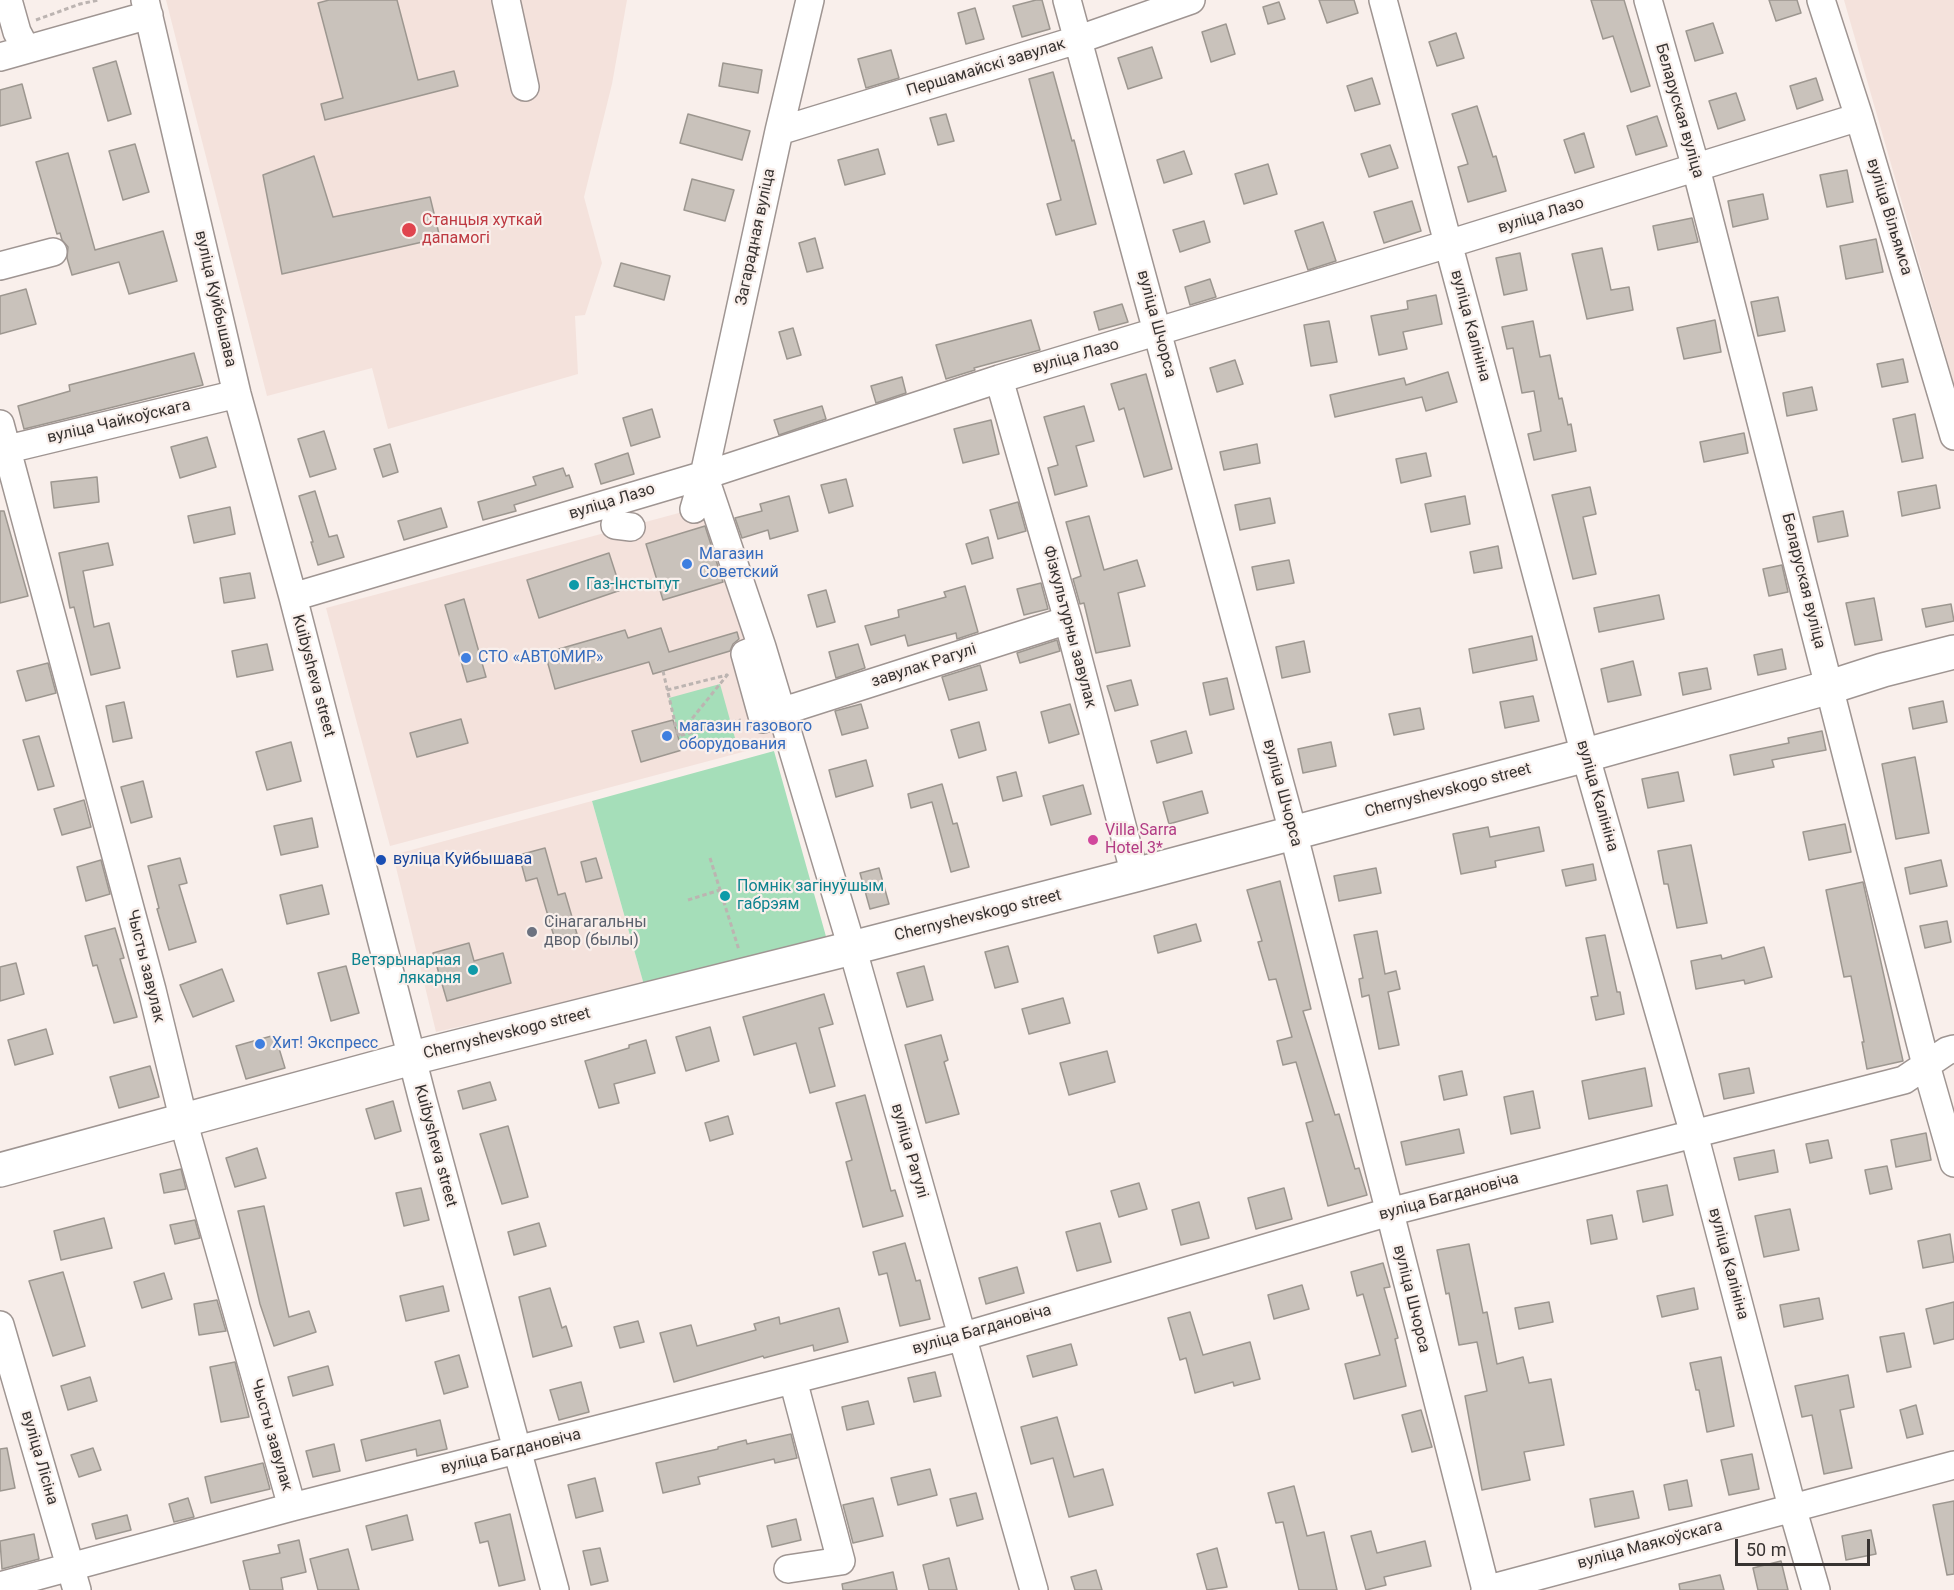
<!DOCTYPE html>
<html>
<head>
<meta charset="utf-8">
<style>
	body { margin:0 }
	#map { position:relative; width:1954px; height:1590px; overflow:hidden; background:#f9efeb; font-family:Roboto,sans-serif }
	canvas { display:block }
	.scale { position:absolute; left:1735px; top:1539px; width:135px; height:27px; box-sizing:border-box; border:3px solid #373331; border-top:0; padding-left:8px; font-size:18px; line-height:21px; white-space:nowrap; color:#373331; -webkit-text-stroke:4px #f9efeb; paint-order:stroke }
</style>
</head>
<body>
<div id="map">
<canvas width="1954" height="1590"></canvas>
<div class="scale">50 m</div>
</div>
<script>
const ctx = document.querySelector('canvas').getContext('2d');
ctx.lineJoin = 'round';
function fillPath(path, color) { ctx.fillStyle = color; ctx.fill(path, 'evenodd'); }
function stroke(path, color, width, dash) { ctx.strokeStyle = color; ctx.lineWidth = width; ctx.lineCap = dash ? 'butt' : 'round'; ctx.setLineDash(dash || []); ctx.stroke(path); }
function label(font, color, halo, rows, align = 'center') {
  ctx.font = font + ' Roboto,sans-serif'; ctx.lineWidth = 4.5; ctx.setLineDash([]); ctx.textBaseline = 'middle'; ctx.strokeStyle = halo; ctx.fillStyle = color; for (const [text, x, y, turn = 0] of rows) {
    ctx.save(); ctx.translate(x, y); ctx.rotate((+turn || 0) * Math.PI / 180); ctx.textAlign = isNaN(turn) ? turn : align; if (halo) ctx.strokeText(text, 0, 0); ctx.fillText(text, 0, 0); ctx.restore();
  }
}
fillPath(new Path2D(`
	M166,0h461l-15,84 -28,113 18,66 -17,52 -10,1 3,58 -190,55 -16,-61 -105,28z
	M1844,0h110v384z
	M716,503l64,239 -390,104 -64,-238z
	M592,801l52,184 -208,47 -43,-177z`), '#f4e2dc');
fillPath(new Path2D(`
	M720,684l15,54 -53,12 -13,-52z
	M774,751l53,189 -183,45 -52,-184z`), '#a5deb9');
const building = new Path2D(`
	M329,0h68l21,80 36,-9 4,15 -133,34 -4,-16 22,-6 -25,-95z
	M1036,0h6l8,29 -28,8 -9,-31z
	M1319,0h35l4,13 -31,10z
	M1591,0h33l26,86 -19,6 -18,-56 -10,3z
	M1769,0h28l4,13 -25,8z
	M1279,2l6,17 -17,5 -5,-17z
	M975,8l9,31 -18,5 -8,-31z
	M1713,23l10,30 -28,8 -9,-30z
	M1226,24l9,30 -24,8 -9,-30z
	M1456,33l8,25 -27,8 -8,-24z
	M1152,47l10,31 -34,11 -10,-31z
	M891,50l8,28 -33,10 -8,-29z
	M116,61l15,53 -23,7 -15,-53z
	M723,63l39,7 -4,23 -39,-7z
	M1053,72l19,69 2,-1 22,84 -40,11 -9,-31 14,-4 -32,-121z
	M1372,78l8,26 -25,7 -8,-25z
	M1816,78l7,22 -26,9 -7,-23z
	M22,84l9,34 -31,8v-36z
	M1736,93l9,27 -27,9 -9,-28z
	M1477,106l16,51 3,-1 10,35 -38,11 -10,-35 10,-3 -16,-50z
	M688,114l62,17 -8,29 -62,-17z
	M946,114l8,27 -16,4 -8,-27z
	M1657,116l10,30 -31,9 -9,-29z
	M1584,133l10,34 -19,6 -11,-33z
	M135,144l14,48 -26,8 -14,-49z
	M1390,145l8,23 -29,9 -8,-23z
	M878,149l7,25 -40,11 -7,-25z
	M1184,151l8,23 -28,9 -7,-23z
	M68,153l27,97 68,-19 14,50 -48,13 -10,-32 -47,13 -5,-17 1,-11 -6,-7 -2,-7 -3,1 -21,-72z
	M314,156l19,61 97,-20 10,41 -158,36 -19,-99z
	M1268,164l9,30 -33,10 -9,-30z
	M1847,170l6,32 -26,5 -7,-32z
	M692,179l42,11 -9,31 -41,-11z
	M1763,194l5,25 -35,8 -5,-26z
	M1412,201l9,30 -37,12 -10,-31z
	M1692,218l6,24 -40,8 -5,-24z
	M1204,221l6,21 -30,10 -7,-22z
	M1323,222l13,39 -28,9 -13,-39z
	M815,238l8,30 -16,4 -8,-29z
	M1876,239l7,33 -37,7 -6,-33z
	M1602,248l9,42 18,-3 4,23 -46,9 -15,-65z
	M1520,253l7,37 -23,5 -8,-37z
	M621,263l49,13 -6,24 -50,-14z
	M1210,279l6,18 -26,8 -5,-18z
	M26,289l10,35 -36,10v-38z
	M1436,295l6,29 -39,8 4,17 -28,6 -8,-39 37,-7 -1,-8z
	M1778,297l7,34 -27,5 -7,-34z
	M1122,304l6,18 -29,8 -5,-18z
	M1031,320l9,30 -66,18 1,2 -29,9 -10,-34z
	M1715,320l6,32 -37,7 -7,-31z
	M1329,321l8,41 -26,4 -7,-41z
	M1533,321l7,36 10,-2 9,44 3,-1 6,27 3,-1 5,27 -42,9 -6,-26 13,-3 -7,-40 -12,2 -9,-45 -6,1 -5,-22z
	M793,328l8,27 -14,4 -8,-27z
	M194,353l9,32 -179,44 -6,-23 52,-15 -1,-6z
	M1903,359l5,23 -26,5 -5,-23z
	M1235,360l8,24 -26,8 -7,-24z
	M1448,372l9,30 -31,9 -4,-14 -87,20 -5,-22 74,-17 2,7z
	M1146,374l26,95 -28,8 -20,-69 -5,2 -8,-26z
	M902,377l4,16 -30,10 -5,-17z
	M1812,387l5,23 -30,6 -4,-23z
	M822,406l4,13 -47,16 -5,-15z
	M1084,406l10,35 -18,5 11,40 -32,9 -7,-27 10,-3 -14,-48z
	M652,409l8,28 -29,9 -8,-28z
	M1915,414l8,44 -21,4 -9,-43z
	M991,420l8,34 -36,9 -9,-34z
	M324,431l12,38 -26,8 -12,-38z
	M1744,433l4,20 -44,9 -4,-20z
	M207,437l9,30 -36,11 -9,-31z
	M390,444l8,28 -15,5 -9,-28z
	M1257,444l3,19 -36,7 -4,-18z
	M628,453l6,21 -33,10 -6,-20z
	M1426,453l5,23 -30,7 -5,-24z
	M563,468l3,8 3,-1 4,12 -59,18 2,6 -33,9 -5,-18 58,-17 -3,-8z
	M97,477l2,25 -45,6 -3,-26z
	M846,479l7,27 -24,7 -8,-28z
	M1936,485l4,23 -38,8 -4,-24z
	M1590,487l6,27 -13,3 13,57 -23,5 -21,-84z
	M315,491l14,46 8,-2 7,22 -26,8 -7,-23h2l-14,-46z
	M789,496l9,35 -28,8 -2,-9 -26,8 -7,-20 27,-7 -2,-7z
	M1465,496l5,28 -39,8 -6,-28z
	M1270,498l5,25 -35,7 -5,-25z
	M1018,502l8,29 -28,8 -8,-29z
	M230,507l5,27 -41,9 -6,-27z
	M441,508l6,19 -43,13 -6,-19z
	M0,511h4l24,85 -28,7z
	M1843,511l5,25 -30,6 -5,-25z
	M1089,516l15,54 33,-10 8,26 -27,7 12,53 -34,7 -12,-50 -4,1 -7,-25 8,-3 -15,-54z
	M705,526l18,56 -60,18 -17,-56z
	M988,537l5,21 -21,6 -6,-20z
	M108,543l5,22 -30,6 11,56 15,-4 11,45 -29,7 -17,-68 -4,1 -11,-55z
	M1498,546l4,22 -28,5 -4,-21z
	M609,553l12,37 -82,28 -12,-38z
	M1289,560l5,23 -37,7 -5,-23z
	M1782,565l6,27 -19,4 -6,-27z
	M250,573l5,25 -31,5 -4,-25z
	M1041,583l7,26 -24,6 -7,-26z
	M965,586l13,46 -21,7 -1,-6 -48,13 -3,-11 -34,10 -6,-19 34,-9 -1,-7 48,-13 -2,-5z
	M826,590l9,32 -18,5 -9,-32z
	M1659,595l5,24 -65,13 -5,-24z
	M1874,598l8,42 -27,5 -9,-42z
	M464,599l22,78 -19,5 -22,-77z
	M1951,604l3,17 -28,6 -4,-18z
	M661,628l8,24 68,-20 2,7 -6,5 -3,7 -77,23 -4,-12 -94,27 -10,-36 80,-23 3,8z
	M1532,636l5,24 -64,13 -4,-24z
	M1057,640l3,11 -40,12 -3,-10z
	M1304,641l6,31 -28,6 -6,-31z
	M267,644l6,26 -36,7 -5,-26z
	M858,644l7,24 -29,10 -7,-26z
	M1782,649l4,20 -28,6 -4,-20z
	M1633,661l8,34 -33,7 -7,-33z
	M48,663l8,30 -30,8 -9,-30z
	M980,665l7,25 -38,10 -7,-23z
	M1707,668l4,21 -28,6 -4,-22z
	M1227,678l7,31 -24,6 -7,-32z
	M1131,680l7,25 -23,6 -8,-25z
	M1533,696l6,25 -34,7 -5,-26z
	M1943,701l4,21 -34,7 -4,-21z
	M124,702l8,36 -19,4 -7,-36z
	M861,704l7,24 -26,7 -7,-24z
	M1070,704l9,30 -30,9 -8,-31z
	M1420,708l4,21 -30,6 -5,-21z
	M461,719l7,24 -51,14 -7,-24z
	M673,720l9,30 -41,12 -9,-31z
	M979,722l7,28 -27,8 -8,-28z
	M1186,731l6,22 -35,10 -6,-22z
	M1822,731l4,19 -54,10 2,7 -40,8 -4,-20 59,-12 -1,-5z
	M39,736l15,50 -16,4 -15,-50z
	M291,742l10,39 -34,9 -11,-38z
	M1331,742l5,24 -33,7 -5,-24z
	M1915,757l14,76 -33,6 -14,-75z
	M866,760l7,26 -37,11 -7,-27z
	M1016,772l6,24 -19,5 -6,-24z
	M1678,772l6,29 -36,7 -6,-29z
	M143,781l9,36 -21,6 -10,-36z
	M942,784l11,40 4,-1 12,44 -18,5 -19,-70 -21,6 -3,-14z
	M1083,785l8,29 -40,11 -8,-29z
	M1202,791l6,22 -39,11 -6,-22z
	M84,800l7,27 -29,8 -8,-26z
	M312,818l6,29 -37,8 -7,-29z
	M1845,824l6,28 -42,8 -6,-28z
	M1488,827l2,10 49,-10 5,24 -49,10 1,6 -35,7 -8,-40z
	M1691,845l16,78 -30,5 -9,-44h-4l-6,-33z
	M545,848l13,47 7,-2 12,41 -22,6 -18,-62 -11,3 -7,-26z
	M180,858l7,25 -8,2 17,57 -27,8 -12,-41 2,-1 -11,-42z
	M596,858l6,20 -16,4 -5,-20z
	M101,860l9,34 -24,7 -9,-34z
	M1941,860l6,26 -37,8 -5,-26z
	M1593,864l3,16 -30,6 -4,-16z
	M879,868l10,36 -19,5 -10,-36z
	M1376,868l5,25 -42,8 -5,-25z
	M1280,881l31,128 -8,2 32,104 4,-1 16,55 4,-1 8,27 -39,11 -22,-83 7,-2 -17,-59 -13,3 -6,-24 15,-4 -16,-58 -7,1 -11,-38 4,-1 -15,-51z
	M1863,882l40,179 -36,8 -5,-27h2l-13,-66 -7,1 -18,-87z
	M322,885l7,29 -42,10 -7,-29z
	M1947,921l4,21 -26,6 -5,-22z
	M1196,924l5,17 -43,12 -4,-17z
	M115,928l9,30 -4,1 17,58 -23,6 -17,-58 -4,1 -8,-30z
	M1377,931l8,43 11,-3 4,18 -12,3 11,53 -20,4 -10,-54 -7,2 -3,-18 4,-1 -9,-43z
	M1605,935l12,57h3l4,22 -28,6 -5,-23 7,-1 -12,-58z
	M469,943l5,18 29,-8 8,30 -64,18 -14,-48z
	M1008,946l10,36 -23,6 -10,-36z
	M1764,947l8,30 -27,7 -1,-4 -48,9 -5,-28 30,-6 1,4z
	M16,963l8,31 -24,7v-34z
	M346,966l13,47 -28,8 -13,-48z
	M924,966l9,34 -26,7 -10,-34z
	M222,969l12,32 -41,16 -13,-32z
	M824,994l9,30 -14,4 16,58 -25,7 -14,-50 -42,12 -11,-38z
	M1063,998l7,25 -41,11 -7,-25z
	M710,1027l9,34 -33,10 -10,-34z
	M46,1029l7,25 -38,11 -7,-25z
	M275,1035l10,33 -39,11 -10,-33z
	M941,1035l7,25 -4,2 15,52 -33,9 -21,-78z
	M646,1040l9,33 -41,11 5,19 -20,5 -14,-47 44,-13v-3z
	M1107,1051l8,31 -46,13 -9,-32z
	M150,1066l9,31 -40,11 -9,-31z
	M1645,1068l7,38 -63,13 -7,-38z
	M1749,1068l5,25 -30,6 -5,-25z
	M1462,1071l5,24 -23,5 -5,-24z
	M490,1082l6,18 -33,9 -5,-18z
	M1533,1091l7,37 -29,6 -7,-37z
	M865,1095l26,96 4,-1 8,26 -40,11 -17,-65 6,-2 -16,-57z
	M393,1101l8,30 -26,8 -9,-30z
	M728,1116l5,18 -23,7 -5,-18z
	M508,1126l20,71 -26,7 -22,-70z
	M1459,1129l5,24 -58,12 -5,-23z
	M1926,1133l5,27 -35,7 -5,-27z
	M1828,1140l4,18 -22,5 -4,-19z
	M257,1148l9,30 -31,9 -9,-29z
	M1774,1150l4,22 -39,8 -5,-22z
	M1887,1166l5,23 -22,5 -5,-24z
	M181,1169l5,20 -22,4 -4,-19z
	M1139,1183l8,26 -28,8 -8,-26z
	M1667,1185l6,30 -30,7 -6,-31z
	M421,1188l8,32 -25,6 -8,-33z
	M1284,1188l8,31 -36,10 -8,-31z
	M1199,1202l10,36 -28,7 -9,-35z
	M264,1206l25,111 20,-6 7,21 -42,14 -14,-42 -22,-93z
	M1790,1209l9,41 -35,7 -9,-41z
	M1612,1215l5,24 -26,5 -4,-24z
	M104,1218l8,30 -51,12 -7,-29z
	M195,1220l5,18 -25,6 -5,-19z
	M539,1223l7,23 -32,9 -6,-23z
	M1100,1223l11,39 -34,9 -11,-39z
	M1950,1234l4,28 -31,6 -5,-27z
	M905,1243l11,38 4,-1 10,39 -30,7 -13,-53 -8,2 -6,-23z
	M1469,1244l14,69 4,-1 10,52 26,-7 6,26 22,-4 13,66 -40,7 6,28 -48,10 -17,-94 22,-5 -10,-49 -18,3 -10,-52 -3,1 -9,-44z
	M1383,1263l7,24 -6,1 14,50 -3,1 11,47 -52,13 -9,-35 35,-9 -17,-61 -6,2 -6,-24z
	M1017,1267l7,26 -38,11 -7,-26z
	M63,1272l22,74 -32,10 -24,-75z
	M164,1273l8,26 -30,9 -8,-26z
	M1302,1285l7,24 -35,10 -6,-24z
	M443,1286l6,25 -43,10 -6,-25z
	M550,1288l12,40 4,-2 6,20 -39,11 -14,-60z
	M1694,1288l4,21 -36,8 -5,-21z
	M1819,1298l4,21 -39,8 -4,-22z
	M217,1300l9,31 -27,4 -5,-31z
	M1549,1302l4,20 -34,7 -4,-21z
	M1954,1302v37l-20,5 -8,-35z
	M839,1308l9,34 -34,9 -1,-6 -49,13 -1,-2 -89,26 -14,-49 31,-8 6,21 59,-16 -2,-6 25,-7 1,7z
	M1190,1312l13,43 47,-13 10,37 -26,7 -1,-4 -38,11 -9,-35 -6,2 -12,-42z
	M638,1321l6,21 -24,6 -6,-21z
	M1904,1333l7,34 -24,5 -7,-35z
	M1071,1344l6,21 -44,12 -6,-21z
	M459,1355l9,32 -24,7 -9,-32z
	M1721,1357l13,69 -27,6 -8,-42h-3l-6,-27z
	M235,1362l14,55 -28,5 -11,-55z
	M328,1366l5,19 -40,11 -5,-19z
	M935,1372l6,24 -27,6 -6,-24z
	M1848,1375l6,32 -14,3 12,58 -28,6 -12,-59 -10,2 -7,-31z
	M90,1377l7,24 -29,9 -7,-24z
	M581,1382l8,30 -30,8 -9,-30z
	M868,1401l6,23 -27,6 -5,-23z
	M1916,1405l7,29 -16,4 -7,-28z
	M1421,1410l11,37 -20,5 -10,-37z
	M1057,1417l17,60 29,-8 10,36 -44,12 -16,-59 -22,6 -10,-37z
	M440,1420l7,29 -30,7 -1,-7 -50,12 -5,-21z
	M791,1434l6,24 -22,5 -1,-4 -76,18 2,7 -37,9 -7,-30 62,-14v-2l28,-7 1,4z
	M334,1444l6,27 -27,6 -7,-26z
	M7,1448l8,40 -15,3v-42z
	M93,1448l8,22 -22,7 -8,-22z
	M1752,1454l7,35 -30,6 -8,-35z
	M263,1463l7,26 -59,14 -6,-26z
	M930,1469l7,26 -39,10 -7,-27z
	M595,1478l8,33 -27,7 -8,-33z
	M1687,1480l5,26 -23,4 -5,-25z
	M1294,1486l13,50 17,-4 13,58h-38l-16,-68 -7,1 -8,-30z
	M1633,1491l6,27 -44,9 -5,-28z
	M976,1493l7,26 -26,7 -7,-27z
	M188,1498l6,19 -20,5 -5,-18z
	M873,1498l10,38 -30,7 -10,-38z
	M1954,1501v73l-7,1 -14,-70z
	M510,1514l15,66 -26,6 -11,-45 -8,2 -5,-20z
	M127,1515l4,15 -35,9 -4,-15z
	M407,1515l6,25 -41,10 -6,-24z
	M796,1519l5,21 -29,7 -5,-21z
	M1871,1530l5,24 -30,6 -4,-24z
	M1371,1531l6,22 48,-12 6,25 -47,11 2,8 -20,5 -15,-54z
	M34,1534l5,25 -37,10 -2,-28z
	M299,1540l7,32 -25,6 2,12h-33l-7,-29 37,-8 -2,-8z
	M600,1548l8,33 -17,4 -8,-34z
	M1217,1548l10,39 -20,3 -10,-36z
	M348,1549l11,41h-41l-8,-31z
	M949,1558l8,32h-28l-6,-25z
	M1781,1561l7,29h-30l-5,-22z
	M1096,1570l6,20h-27l-4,-13z
	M893,1572l4,18h-54l-1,-6z
	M1720,1575l4,15h-44l-1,-6z`);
fillPath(building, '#c9c2bb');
stroke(building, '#9d9790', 1.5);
const minor = new Path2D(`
	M8,0l9,32 9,17
	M145,0l92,394 56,203 130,504 132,489
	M506,0l19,87
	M1067,0l226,832 193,758
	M1383,0l198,740 113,394 98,373 24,83
	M1648,0l48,168 230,897 28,98
	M1821,0l38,117 95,319
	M0,57l149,-42
	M779,131l298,-91 114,-40
	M0,266l53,-14
	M999,379l69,241 67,255
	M0,424l152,566 36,148 104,369
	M0,451l237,-57
	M704,475l58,172
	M694,509l10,-34 75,-344 31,-131
	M615,525l16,2
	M293,597l425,-126 281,-92 449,-135 411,-127
	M0,1325l77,265
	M788,1569l53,-8 -48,-181
	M0,1586l292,-79 669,-170 428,-125 515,-132 43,-29 7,-2
	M1034,1590l-178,-629 -94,-314 -17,7 18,65 33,-12 272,-87
	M1485,1590l469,-125`);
const major = new Path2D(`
	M0,1170l412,-112 440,-110 283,-73 451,-120 244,-68 53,-17 71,-18`);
stroke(minor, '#9f9592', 30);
stroke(major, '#9f9592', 36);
stroke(new Path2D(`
	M36,20l44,-16 19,-4
	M663,671l15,65
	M728,674l-50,62 63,-16
	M667,690l60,-15
	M710,858l29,92
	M688,900l32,-10`), '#bcb4b1', 3, [4.5, 3]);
stroke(minor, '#fff', 27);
stroke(major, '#fff', 33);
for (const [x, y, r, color] of [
	[409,230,8,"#e0444e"],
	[687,564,6,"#3f7fe0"],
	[574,585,6,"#0f9aa8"],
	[466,658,6,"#3f7fe0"],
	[667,736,6,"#3f7fe0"],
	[1093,840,6,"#d1479c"],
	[381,860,6,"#1a4fb4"],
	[725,896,6,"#0f9aa8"],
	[532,932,6,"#6b7280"],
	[473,970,6,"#0f9aa8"],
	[260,1044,6,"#3f7fe0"]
]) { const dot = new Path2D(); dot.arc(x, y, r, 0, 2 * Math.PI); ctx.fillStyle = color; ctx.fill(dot); stroke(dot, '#f9efeb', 2); }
label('16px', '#373331', '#f9efeb', [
	["Першамайскі завулак",986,68,-17],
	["Беларуская вуліца",1679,111,74],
	["вуліца Лазо",1541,216,-17],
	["вуліца Вільямса",1889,217,73],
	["Загарадная вуліца",756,237,-78],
	["вуліца Куйбышава",215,299,77],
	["вуліца Шчорса",1156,324,75],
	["вуліца Калініна",1470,326,75],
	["вуліца Лазо",1076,357,-16],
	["вуліца Чайкоўскага",119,422,-13],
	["вуліца Лазо",612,502,-17],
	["Беларуская вуліца",1803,581,76],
	["Фізкультурны завулак",1069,627,75],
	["завулак Рагулі",924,666,-18],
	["Kuibysheva street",313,676,75],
	["Chernyshevskogo street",1448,791,-15],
	["вуліца Шчорса",1282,793,75],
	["вуліца Калініна",1597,796,74],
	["Chernyshevskogo street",978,916,-14],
	["Чысты завулак",145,966,76],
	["Chernyshevskogo street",507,1034,-14],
	["Kuibysheva street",435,1146,75],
	["вуліца Рагулі",909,1151,74],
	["вуліца Багдановіча",1449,1197,-15],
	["вуліца Калініна",1728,1264,75],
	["вуліца Шчорса",1411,1299,76],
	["вуліца Багдановіча",982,1330,-16],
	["Чысты завулак",271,1435,74],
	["вуліца Багдановіча",511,1452,-14],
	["вуліца Лісіна",39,1458,74],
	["вуліца Маякоўскага",1650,1545,-15]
]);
label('16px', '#be3a42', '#f9efeb', [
	["Станцыя хуткай",422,221],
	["дапамогі",422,239]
], 'left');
label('16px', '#366cbe', '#f9efeb', [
	["Магазин",699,555],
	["Советский",699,573],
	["СТО «АВТОМИР»",478,658],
	["магазин газового",679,727],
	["оборудования",679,745],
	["Хит! Экспресс",272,1044]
], 'left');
label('16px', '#0d838f', '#f9efeb', [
	["Газ-Інстытут",586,585],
	["Помнік загінуўшым",737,887],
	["габрэям",737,905],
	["Ветэрынарная",461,961,"right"],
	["лякарня",461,979,"right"]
], 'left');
label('16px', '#b23c85', '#f9efeb', [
	["Villa Sarra",1105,831],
	["Hotel 3*",1105,849]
], 'left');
label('16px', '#164399', '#f9efeb', [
	["вуліца Куйбышава",393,860]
], 'left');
label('16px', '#5b616d', '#f9efeb', [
	["Сінагагальны",544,923],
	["двор (былы)",544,941]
], 'left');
</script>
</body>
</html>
